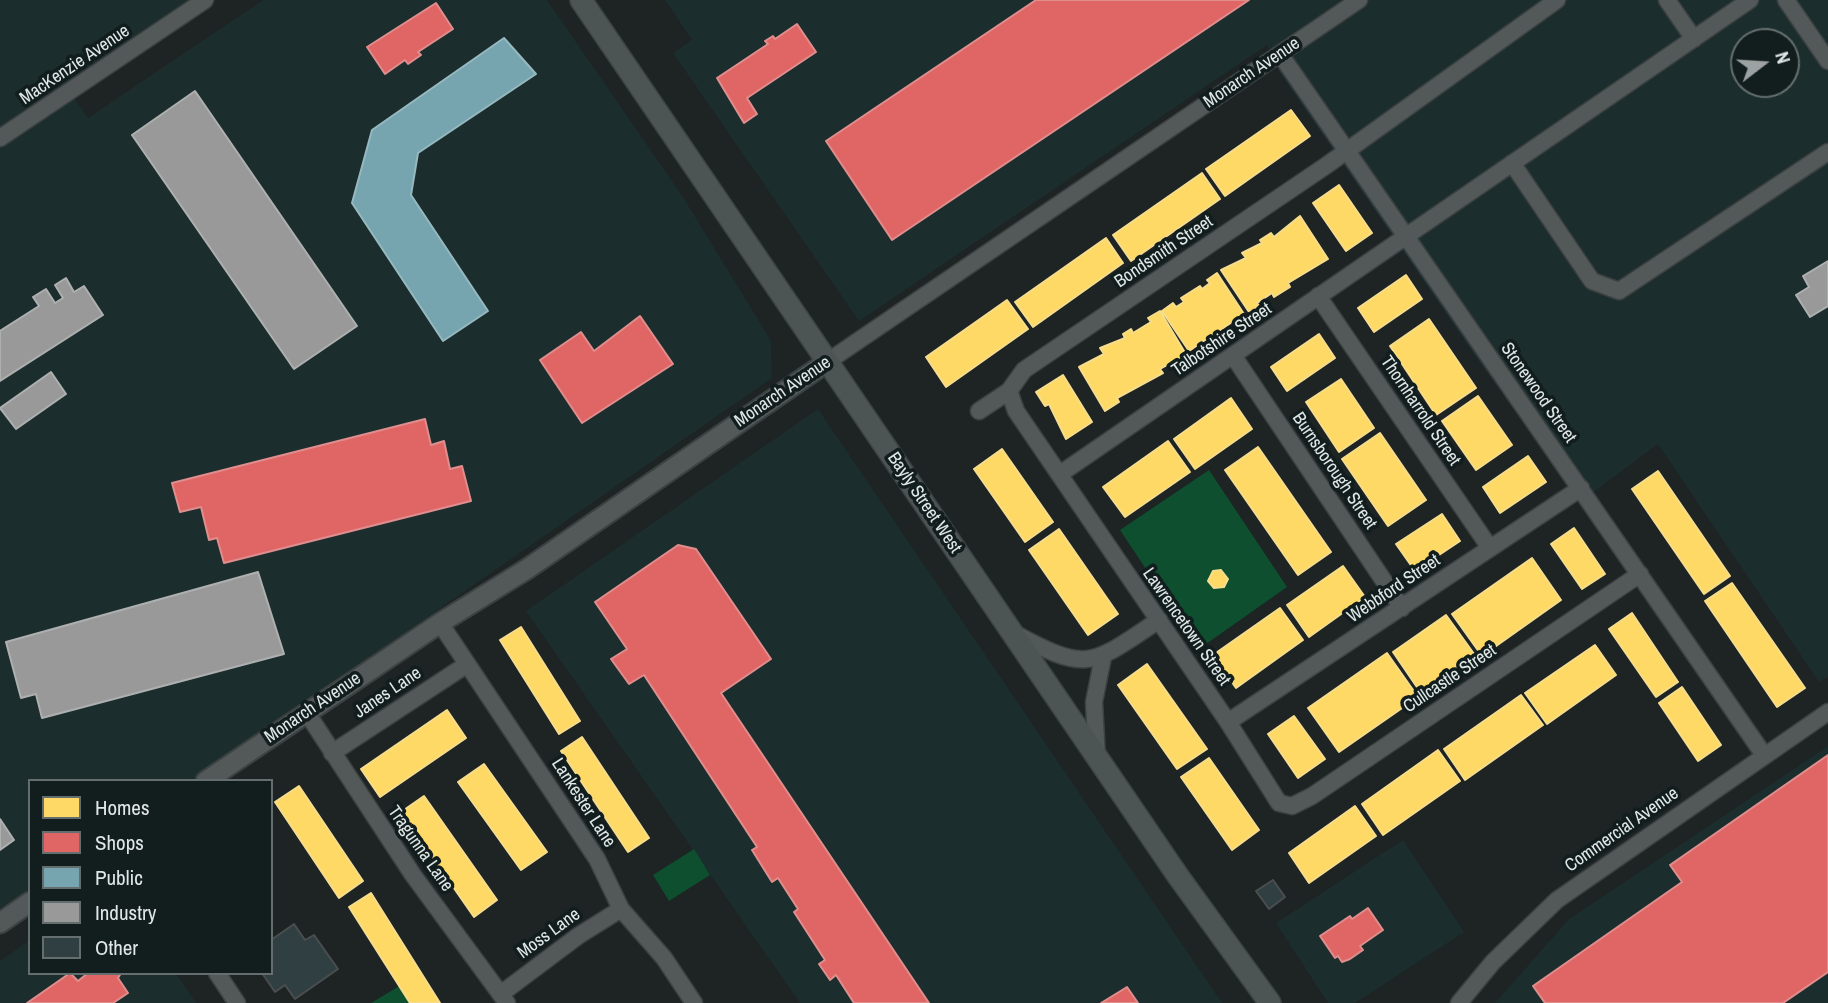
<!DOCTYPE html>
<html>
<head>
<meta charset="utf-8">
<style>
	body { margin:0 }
	#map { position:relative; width:1828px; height:1003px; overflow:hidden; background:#1e2323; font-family:"Archivo Narrow",sans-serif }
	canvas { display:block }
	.legend { position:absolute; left:28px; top:779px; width:245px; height:196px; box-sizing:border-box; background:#121d1d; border:2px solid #646e6e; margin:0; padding:9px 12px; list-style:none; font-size:21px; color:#e0e7e7 }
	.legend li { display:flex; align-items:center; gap:14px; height:35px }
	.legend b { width:35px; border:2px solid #646e6e }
	.north { position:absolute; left:1730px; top:28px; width:70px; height:70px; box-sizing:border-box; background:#121d1d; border:2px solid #646e6e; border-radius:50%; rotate:73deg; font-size:19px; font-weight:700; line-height:28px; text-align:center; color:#e0e7e7 }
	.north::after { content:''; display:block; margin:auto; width:24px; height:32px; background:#9ca2a2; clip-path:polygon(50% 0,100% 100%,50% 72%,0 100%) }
</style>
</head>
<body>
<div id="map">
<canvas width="1828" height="1003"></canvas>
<ul class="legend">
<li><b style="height:19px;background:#ffd966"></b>Homes</li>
<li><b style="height:19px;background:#e06666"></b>Shops</li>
<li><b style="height:19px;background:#76a5af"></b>Public</li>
<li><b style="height:19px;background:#999"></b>Industry</li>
<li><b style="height:19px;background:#303f42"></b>Other</li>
</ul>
<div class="north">N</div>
</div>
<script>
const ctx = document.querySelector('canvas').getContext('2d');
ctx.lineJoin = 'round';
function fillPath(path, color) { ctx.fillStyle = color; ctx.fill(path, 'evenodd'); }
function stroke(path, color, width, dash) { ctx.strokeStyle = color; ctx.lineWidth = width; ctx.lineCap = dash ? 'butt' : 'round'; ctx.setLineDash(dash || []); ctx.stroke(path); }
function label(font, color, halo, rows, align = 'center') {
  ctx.font = font + ' "Archivo Narrow",sans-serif'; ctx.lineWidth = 7; ctx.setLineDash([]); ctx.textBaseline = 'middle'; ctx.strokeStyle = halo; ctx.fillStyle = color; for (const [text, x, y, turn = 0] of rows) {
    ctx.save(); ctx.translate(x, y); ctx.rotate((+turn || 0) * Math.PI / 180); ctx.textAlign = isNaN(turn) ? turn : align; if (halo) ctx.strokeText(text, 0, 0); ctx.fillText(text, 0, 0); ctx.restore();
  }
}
fillPath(new Path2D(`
	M0,0h189l-125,84 24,34 175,-118h284l138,200 86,141 1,37 -581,403h-161v108l-30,19z
	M665,0h1163v677l-9,5 -161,-238 -78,58 -102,-142 -198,-287 -13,-28 -408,276 -186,-268 19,-13zM1744,42h42v42h-42z
	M818,409l404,594h-422l-274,-392z
	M1828,746v257h-333l74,-84z
	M1403,840l61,92 -109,71h-27l-52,-80z
	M30,940v33h146l20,30h-196v-42z`), '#1c2d2e');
fillPath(new Path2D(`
	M1209,470l78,117 -88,62 -79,-119z
	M694,849l16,26 -41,26 -16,-26z
	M406,982l13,21h-48z`), '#0d4f2e');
const homes = new Path2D(`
	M1291,110l19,26 -85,60 -19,-27z
	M1202,173l18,26 -89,62 -18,-26z
	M1339,185l33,48 -26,18 -33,-48z
	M1300,216l28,43 -40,24 2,4 -16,10 -2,-4 -15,10 2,3 -10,6 -28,-42 25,-12 -4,-5 20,-10 -2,-3 11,-7 3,4z
	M1106,238l17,25 -90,64 -18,-25z
	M1217,273l27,41 -55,37 -27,-40 11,-8 3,4 8,-5 -3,-4 19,-12 2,3 8,-6 -3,-3z
	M1406,275l16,24 -48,33 -16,-24z
	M1007,300l21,29 -82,58 -20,-30z
	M1160,311l27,45 -8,5 -1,-2 -18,10 3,4 -46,25 2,4 -14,9 -26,-44 25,-13 -4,-6 25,-10 -2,-4 8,-5 2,4 18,-11 -3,-4z
	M1429,319l47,69 -40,27 -46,-69z
	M1319,334l16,24 -48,33 -16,-24z
	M1063,375l29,47 -26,17 -17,-35 -4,2 -9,-14z
	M1341,379l33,49 -35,24 -33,-50z
	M1478,396l34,49 -36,25 -34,-49z
	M1231,398l21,31 -57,40 -21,-30z
	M1380,433l46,67 -38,26 -46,-67z
	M1168,441l22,31 -65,45 -22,-30z
	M1258,447l73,105 -33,23 -73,-105z
	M1002,449l51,73 -28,20 -51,-73z
	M1528,456l18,26 -46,31 -17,-26z
	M1658,471l72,105 -26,18 -72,-105z
	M1442,514l18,27 -45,30 -19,-27z
	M1574,528l31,46 -23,15 -31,-45z
	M1059,529l59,85 -30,21 -59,-85z
	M1532,558l29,42 -79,56 -30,-42z
	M1343,566l22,31 -56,40 -22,-32z
	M1221,570l7,9 -4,8 -10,1 -6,-7 5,-10z
	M1732,583l73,105 -28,19 -72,-106z
	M1280,608l23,32 -67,48 -23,-33z
	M1632,613l46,69 -22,15 -47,-68z
	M1446,615l31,43 -54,38 -30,-44z
	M521,627l59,94 -21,13 -59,-94z
	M1595,645l21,30 -69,49 -22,-31z
	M1387,653l31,44 -79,55 -31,-44z
	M1147,664l60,85 -30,20 -59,-84z
	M1682,687l39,58 -23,16 -39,-58z
	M1521,695l22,30 -78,55 -21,-31z
	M447,710l19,28 -86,59 -19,-28z
	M1294,716l31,43 -27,19 -30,-44z
	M582,737l67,101 -21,14 -67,-101z
	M1438,750l22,31 -77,54 -21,-31z
	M1209,758l50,72 -27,20 -51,-73z
	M484,764l63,88 -26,18 -63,-88z
	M299,786l64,95 -24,17 -64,-96z
	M424,796l73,104 -23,17 -73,-105z
	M1355,806l21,30 -67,47 -20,-30z
	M371,893l69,110h-30l-61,-96z`);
fillPath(homes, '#ffd966');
stroke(homes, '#f6dd8d', 2);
const shops = new Path2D(`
	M1036,0h213l-357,240 -66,-99z
	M436,3l17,26 -35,23 3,3 -13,9 -3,-4 -20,14 -18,-27z
	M797,24l19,28 -69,46 10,16 -13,9 -27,-45 51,-34 -3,-3 8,-5 2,3z
	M640,316l33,48 -91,59 -42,-63 41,-28 13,19z
	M425,419l6,26 13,-4 6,28 12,-3 9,35 -247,62 -7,-25 -8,2 -8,-33 -21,5 -8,-29z
	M678,545l18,4 75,110 -50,34 208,310h-75l-18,-28 -6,5 -11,-16 6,-4 -31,-48 4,-3 -20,-31 -6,4 -20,-32 5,-3 -113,-172 -15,9 -18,-25 16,-10 -32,-47z
	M1828,755v217l-45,31h-238l-12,-17 149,-104 -12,-17z
	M1368,908l15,22 -23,16 3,4 -13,9 -8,3 -4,-6 -3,2 -15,-22 30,-20 2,3z
	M70,973l8,8 10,-8h33l-3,5 10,15 -15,10h-86z
	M1127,987l11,16h-37z`);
fillPath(shops, '#e06666');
stroke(shops, '#e08d8d', 2);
const public = new Path2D(`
	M504,38l32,36 -118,79 -7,42 77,116 -45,30 -91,-138 20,-73z`);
fillPath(public, '#76a5af');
stroke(public, '#96b9c0', 2);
const industry = new Path2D(`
	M195,91l162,235 -63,43 -162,-234z
	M1828,261v45l-18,11 -14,-22 13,-8 -6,-11z
	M66,278l8,14 10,-6 19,29 -103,66v-50l39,-25 -6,-9 13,-8 9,14 8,-5 -8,-13z
	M51,372l15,22 -50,35 -16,-21z
	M258,572l26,82 -242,64 -6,-24 -15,4 -15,-56z
	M0,819l14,21 -14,10z`);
fillPath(industry, '#999');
stroke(industry, '#aeb0b0', 2);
const building = new Path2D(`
	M1273,880l12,17 -16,12 -13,-18z
	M294,924l11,16 9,-5 24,34 -43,30 -10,-14 -10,7 -13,-19h9v-33z`);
fillPath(building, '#303f42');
stroke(building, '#4a4e4f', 2);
const minor = new Path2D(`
	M1557,0l-230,165 -303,205 -15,21 7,20 212,311 51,81 13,3 20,-10 328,-222
	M1667,0l27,39
	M1786,0l42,61
	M1280,54l484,701
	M0,138l205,-138
	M1512,163l80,118 27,10 209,-139
	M1318,296l172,252
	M1234,357l168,251
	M827,362l532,-362
	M979,411l30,-20
	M1060,474l690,-474
	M440,623l157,236 24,50 43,49 30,45
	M1014,633c75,41 77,32 145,-13
	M307,713l106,162 94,128
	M1228,722l353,-234
	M332,753l134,-88
	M1097,758l-3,-56 9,-45
	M217,973l20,30
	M502,993l76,-57 43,-27
	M1459,1003l34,-41 64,-62 271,-188`);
const tertiary = new Path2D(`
	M206,781l234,-158 87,-54 300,-207
	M0,923l30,-21`);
const secondary = new Path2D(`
	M581,0l597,876 92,127`);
stroke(minor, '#3b4040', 19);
stroke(tertiary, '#3b4040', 23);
stroke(secondary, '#3b4040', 24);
stroke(minor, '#535858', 16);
stroke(tertiary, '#535858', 19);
stroke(secondary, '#4d5554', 21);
label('18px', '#e0e7e7', '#121d1d', [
	["MacKenzie Avenue",75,65,-34],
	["Monarch Avenue",1252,73,-34],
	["Bondsmith Street",1164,252,-34],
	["Talbotshire Street",1222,340,-34],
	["Monarch Avenue",783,392,-34],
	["Stonewood Street",1538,393,55],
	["Thornharrold Street",1420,411,56],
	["Burnsborough Street",1334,471,56],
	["Bayly Street West",924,503,56],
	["Webbford Street",1394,589,-34],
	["Lawrencetown Street",1186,627,55],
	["Cullcastle Street",1450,679,-34],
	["Janes Lane",388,693,-34],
	["Monarch Avenue",313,708,-34],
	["Lankester Lane",583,803,57],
	["Commercial Avenue",1622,830,-35],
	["Tragunna Lane",420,849,55],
	["Moss Lane",549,934,-36]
]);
</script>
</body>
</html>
